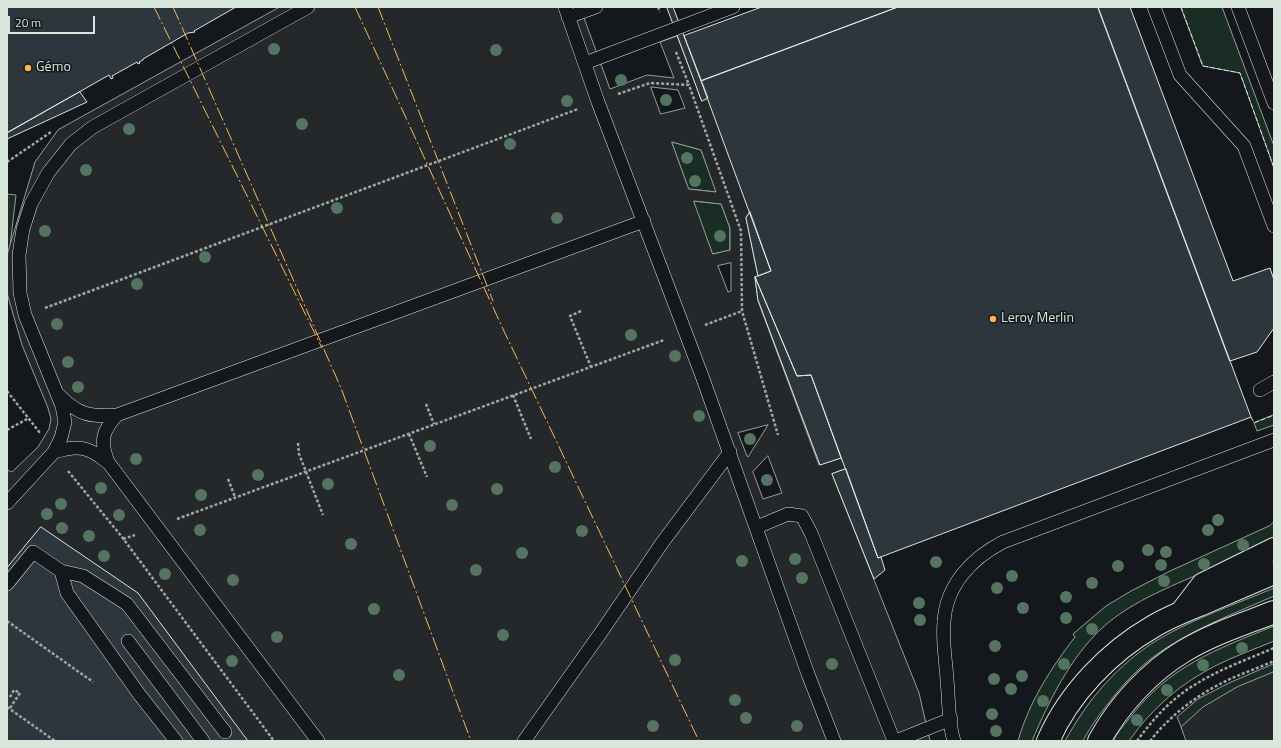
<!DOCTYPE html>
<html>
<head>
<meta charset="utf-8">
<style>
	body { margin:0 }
	#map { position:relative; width:1281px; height:748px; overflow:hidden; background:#14181c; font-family:"Titillium Web",sans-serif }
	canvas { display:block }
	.frame { position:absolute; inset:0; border:8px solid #d8e6dc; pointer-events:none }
	.scale { position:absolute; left:8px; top:16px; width:87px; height:18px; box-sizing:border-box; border:2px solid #d8e6dc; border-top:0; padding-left:5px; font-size:12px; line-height:14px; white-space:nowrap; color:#d8e6dc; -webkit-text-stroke:3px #14181c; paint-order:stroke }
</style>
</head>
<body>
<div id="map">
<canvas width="1281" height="748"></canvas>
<div class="frame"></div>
<div class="scale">20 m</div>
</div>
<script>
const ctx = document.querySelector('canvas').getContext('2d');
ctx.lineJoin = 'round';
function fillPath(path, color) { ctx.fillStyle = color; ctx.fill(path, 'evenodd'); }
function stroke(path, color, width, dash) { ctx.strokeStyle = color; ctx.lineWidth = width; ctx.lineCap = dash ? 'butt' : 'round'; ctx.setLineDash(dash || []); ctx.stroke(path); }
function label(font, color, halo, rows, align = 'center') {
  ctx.font = font + ' "Titillium Web",sans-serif'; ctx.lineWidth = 3; ctx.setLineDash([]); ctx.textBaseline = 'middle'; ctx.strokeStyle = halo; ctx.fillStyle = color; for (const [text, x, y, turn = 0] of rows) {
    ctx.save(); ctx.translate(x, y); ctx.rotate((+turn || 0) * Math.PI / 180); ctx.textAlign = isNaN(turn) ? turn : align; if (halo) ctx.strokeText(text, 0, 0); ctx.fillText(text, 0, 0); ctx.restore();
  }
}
const green = new Path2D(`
	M1181,7h41l52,139v22l-34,-95 -37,-7z
	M672,142l29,8 16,42 -28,-3z
	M7,194l9,1 -9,77z
	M693,201l28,3 9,24v22l-17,4z
	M1274,415v10l-17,6 -3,-8z
	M1274,522v15c-20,10 -40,21 -60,30 -38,18 -80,32 -112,61 -32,30 -53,73 -70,113h-14c11,-39 33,-73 57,-104l-2,-3 33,-28 25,-15 39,-20 99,-45z
	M1274,588v8c-41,18 -84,34 -121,61 -14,11 -27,24 -39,39 -11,14 -23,29 -31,45h-18c23,-42 53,-77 94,-102 36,-21 77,-35 115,-51z
	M1274,626v15c-19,8 -39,15 -57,24 -36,18 -65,43 -88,76h-16c4,-8 10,-15 16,-22 40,-53 86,-69 145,-93z
	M1274,664v47l-87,30 -10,-24 21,-18 31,-16z`);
fillPath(green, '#1a2d24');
stroke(green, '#939e99', 1);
const parking = new Path2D(`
	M280,7h300l30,82 37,-14 27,3 -14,-36 17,-6 25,64 6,-2 42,114 -4,6 12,58 -3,1 3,24 61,164 22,-7 5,11 -14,5 87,219 11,48h-923v-271l5,2 26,-25 11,-18 2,-10 -3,-11 -26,-63 -15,-52v-38l28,-93 23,-32zM651,87l27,3 7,18 -24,6zM672,142l29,8 15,42 -27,-3zM694,201l27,3 9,24v22l-17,4zM731,263v28l-3,1 -10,-26zM768,425l-20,32 -1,-1 -9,-23zM768,456l14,37 -19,6 -10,-27z
	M1274,672v69h-88l-5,-14 22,-20 34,-20z`);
fillPath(parking, '#24282b');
stroke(parking, '#939e99', 1);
const building = new Path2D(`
	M7,7h229l-42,24 1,1 -7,1 -45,26v1l-4,2 1,1 -2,1 -1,-2 -25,14 1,2 -2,1 -2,-4 -102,58z
	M667,7h6l35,91 -6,3z
	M762,7h136l-197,74 -17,-45z
	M898,7h200l153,410 -373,141 -67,-183 -14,1 -42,-99 16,-6 -70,-190z
	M1098,7h32l103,274 37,-13 4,12v48l-17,24 -27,9z
	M80,92l7,10 -80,37v-6z
	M750,212l21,59 -13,5 -12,-58z
	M755,277l42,99 14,-1 30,83 -21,7 -62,-165z
	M846,469l32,89 3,-1 4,13 -11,9 -42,-105z
	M41,527l97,66 110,148h-241v-173z`);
fillPath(building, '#2c363c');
stroke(building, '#d8e6dc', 1);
const service = new Path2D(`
	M565,7l33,95 104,274 106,298 26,67
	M1154,7l26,68 64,71 30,80
	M1238,7l36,96
	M568,17l28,-10
	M585,63l148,-56
	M1260,390l14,-8
	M59,395c19,20 31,22 58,20l527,-194
	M117,415c-15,16 -17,26 -9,47l210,279
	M54,452c23,-7 34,-6 53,10
	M7,503l47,-51 7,-14 4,-16 -3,-16 -37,-91 -5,-22 -1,-38 4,-26 8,-25 17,-31 23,-29 22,-17 215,-120
	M757,527l31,-13 14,2 9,17 83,208
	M61,571l22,5 44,28 98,128
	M7,584l26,-32 28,19 6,22 72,101 37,47
	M128,641l75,100
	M524,741l78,-110 60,-88 68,-91
	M896,741l55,-22
	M954,741c-6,-18 -5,-42 -7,-61 -1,-19 -5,-39 -3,-58 2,-37 28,-64 59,-80l271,-102`);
const tertiary = new Path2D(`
	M1183,610l20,-26 71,-35
	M1048,741c21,-48 61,-89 106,-115 15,-9 33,-16 50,-23 23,-10 47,-20 70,-30
	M1099,741c20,-36 50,-69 85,-90 28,-17 60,-27 90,-39`);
stroke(service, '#d8e6dc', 14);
stroke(tertiary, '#d8e6dc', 24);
stroke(new Path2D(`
	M658,7l2,5
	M676,52l13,33
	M618,94l32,-11 39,2 52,146 1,80 36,124
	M7,162l44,-30
	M45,308l533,-199
	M581,311l-11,5 21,51
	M705,325l37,-14
	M7,391l33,42
	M513,395l18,44
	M426,404l8,20
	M7,430l22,-12
	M409,434l18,43
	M298,443l1,11 24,61
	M68,471l54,66 152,204
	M228,479l7,18
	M177,519l487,-179
	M123,539l12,-4
	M7,621l86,61
	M7,707l48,34
	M10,708l10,-15 -6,-3 -4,7
	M1137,741c16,-22 35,-43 59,-57 24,-15 52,-25 78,-36
	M1150,741c18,-23 44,-44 70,-57 17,-9 36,-15 54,-23`), '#9da8a2', 2.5, [3, 2]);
stroke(service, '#14181c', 13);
stroke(tertiary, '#14181c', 22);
stroke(new Path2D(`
	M1181,7l22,59 37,7 34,95
	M1251,417l3,6 20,-8`), '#d8e6dc', 1, [5, 2]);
stroke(new Path2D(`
	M154,7l168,341
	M173,7l168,381 130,353
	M355,7l148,322 196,412
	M378,7l115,294`), '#ffb74d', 1, [14, 3, 2, 3]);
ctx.fillStyle = '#55745f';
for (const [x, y] of [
	[274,49],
	[496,50],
	[621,80],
	[666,100],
	[567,101],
	[302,124],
	[129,129],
	[510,144],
	[687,158],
	[86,170],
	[695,181],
	[337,208],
	[557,218],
	[45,231],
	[720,236],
	[205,257],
	[137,284],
	[57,324],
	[631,335],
	[675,356],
	[68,362],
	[78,387],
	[699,416],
	[750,439],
	[430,446],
	[136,459],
	[555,467],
	[258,475],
	[767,480],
	[328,484],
	[101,488],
	[497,489],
	[201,495],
	[61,504],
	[452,505],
	[47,514],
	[119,515],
	[1218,520],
	[62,528],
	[200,530],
	[1208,530],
	[582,531],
	[89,536],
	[351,544],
	[1243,545],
	[1148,550],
	[1166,552],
	[522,553],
	[104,556],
	[795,559],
	[742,561],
	[936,562],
	[1204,564],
	[1161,565],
	[1118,566],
	[476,570],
	[165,574],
	[1012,576],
	[802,578],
	[233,580],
	[1164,581],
	[1092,583],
	[997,588],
	[1066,597],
	[919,603],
	[1023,608],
	[374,609],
	[1066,618],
	[920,620],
	[1092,629],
	[503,635],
	[277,637],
	[995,646],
	[1242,648],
	[675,660],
	[232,661],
	[832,664],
	[1064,664],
	[1203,665],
	[399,675],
	[1022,676],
	[994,679],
	[1011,689],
	[1167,690],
	[735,700],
	[1043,701],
	[992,714],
	[746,718],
	[1137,720],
	[653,726],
	[797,726],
	[996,731]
]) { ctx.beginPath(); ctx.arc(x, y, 6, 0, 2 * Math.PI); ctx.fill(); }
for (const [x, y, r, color] of [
	[28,68,4,"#ffb74d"],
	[993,319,4,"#ffb74d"]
]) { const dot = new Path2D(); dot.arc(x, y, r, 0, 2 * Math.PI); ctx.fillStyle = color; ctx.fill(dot); stroke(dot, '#14181c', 1.5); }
label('14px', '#d8e6dc', '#14181c', [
	["Gémo",36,68],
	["Leroy Merlin",1001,319]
], 'left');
</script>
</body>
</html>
